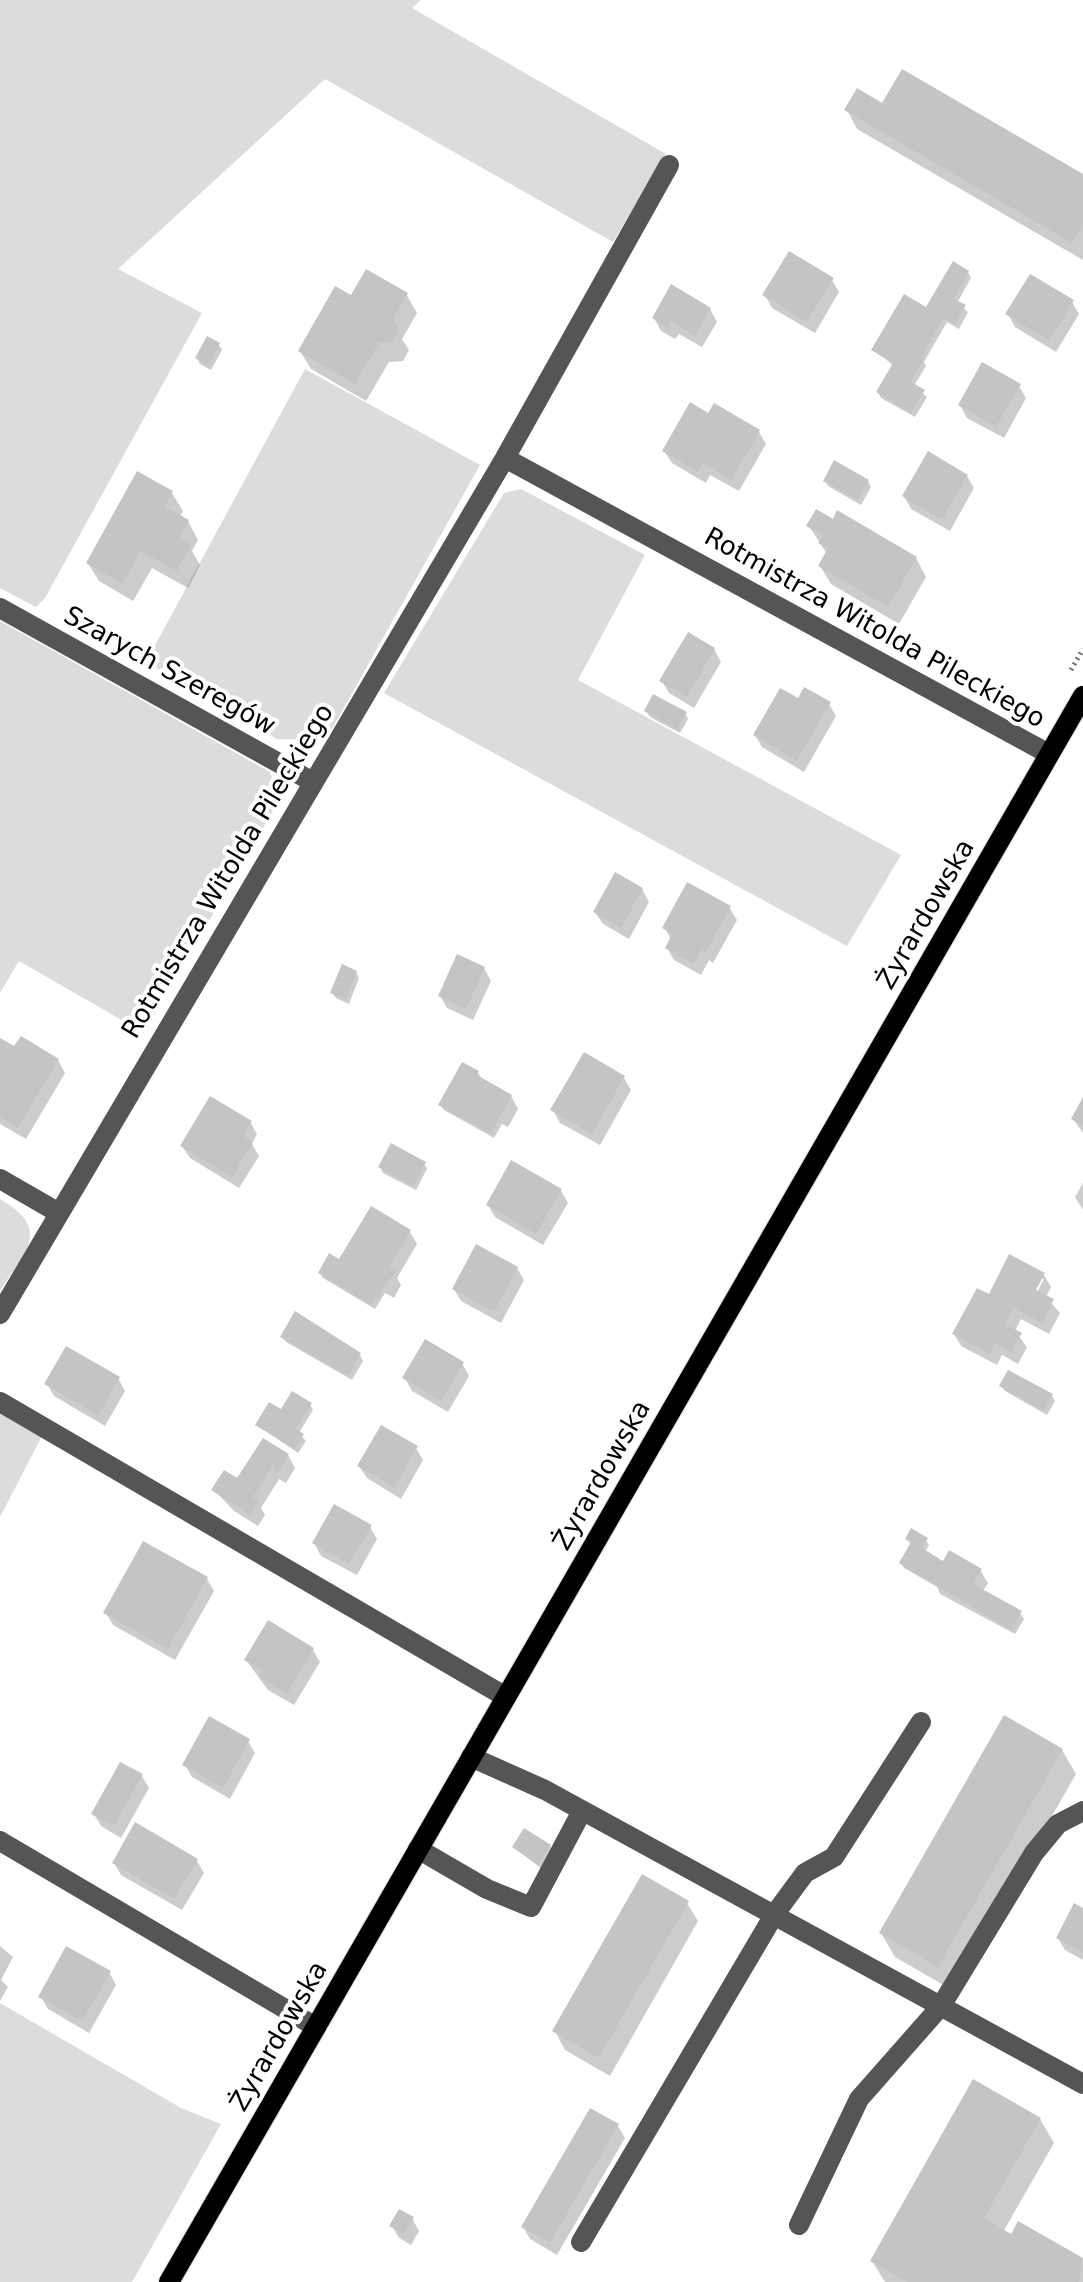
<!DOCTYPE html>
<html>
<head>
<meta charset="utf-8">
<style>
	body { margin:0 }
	canvas { display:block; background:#fff }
</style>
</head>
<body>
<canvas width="1083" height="2282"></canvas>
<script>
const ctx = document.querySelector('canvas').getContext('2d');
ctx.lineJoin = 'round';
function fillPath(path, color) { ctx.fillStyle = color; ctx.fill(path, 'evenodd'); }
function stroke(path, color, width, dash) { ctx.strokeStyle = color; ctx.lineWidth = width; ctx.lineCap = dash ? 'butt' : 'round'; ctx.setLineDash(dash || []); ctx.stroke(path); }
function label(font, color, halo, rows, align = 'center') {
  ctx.font = font + ' "DejaVu Sans",sans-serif'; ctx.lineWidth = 8; ctx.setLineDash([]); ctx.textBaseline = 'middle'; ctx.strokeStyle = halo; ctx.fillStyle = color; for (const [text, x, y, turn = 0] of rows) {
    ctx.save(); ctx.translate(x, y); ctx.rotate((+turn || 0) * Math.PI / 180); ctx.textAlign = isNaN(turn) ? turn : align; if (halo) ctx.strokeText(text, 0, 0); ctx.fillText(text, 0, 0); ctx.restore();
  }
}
fillPath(new Path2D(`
	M0,0h421l-9,8 254,146 -53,88 -288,-163 -207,190 84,44 -157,285 -9,9 -36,-19z
	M305,369l175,96 -148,264 -25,11 -30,-1 -131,-77z
	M521,489l124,66 -67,125 323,175 -54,91 -463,-253 120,-200z
	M0,621l270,151 9,28 -135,233 -125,-72 -19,32z
	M0,1199c53,31 25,52 0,92z
	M0,1410l42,26 -42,81z
	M0,2003l181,105 40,16 -89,158h-132z`), '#dcdcdc');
fillPath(new Path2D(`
	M883,106l200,70v84l-226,-131 -10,-19z
	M968,272l3,6 -14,25 11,9 -9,17 -12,-7 -23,40 2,4 -12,20 13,11 -12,20 -34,-19 -3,-6 16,-26 -20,-16z
	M832,280l7,12 -24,41 -43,-25 -7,-13z
	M406,294l11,19 -15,26 7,11 -6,11 -14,1 -23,39 -55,-32 -11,-18z
	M1072,302l7,12 -23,38 -41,-25 -7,-13z
	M710,309l7,13 -15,25 -23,-13 -4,5 -14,-8 -7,-13z
	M219,345l3,5 -11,20 -11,-6 -3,-6z
	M1019,386l7,12 -22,40 -37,-20 -7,-13z
	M709,416l50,16 7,12 -27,47 -29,-16 -4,8 -34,-20 -8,-12z
	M967,476l7,12 -24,43 -39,-22 -7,-13z
	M825,481h43l3,6 -10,18 -33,-19z
	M172,493l11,18 -3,6 8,4 10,19 -6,11 8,14 -12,23 -36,-20 -19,33 -34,-20 -11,-18z
	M809,526l107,32 10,19 -27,47 -68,-40 -11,-18 7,-12z
	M714,649l7,13 -27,46 -25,-15 -7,-12z
	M799,701l30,3 7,12 -32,56 -42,-25 -7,-12z
	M646,711l39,2 3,6 -8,14 -30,-16z
	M642,889l7,13 -20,37 -26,-15 -8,-12z
	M729,907l8,13 -24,43 -4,-3 -8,15 -27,-15 -7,-12 4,-8 -6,-12z
	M484,968l7,13 -18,39 -26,-12 -7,-12z
	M356,972l3,6 -10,26 -13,-6 -4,-5z
	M0,1040l15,9 43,11 7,13 -39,66 -26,-15z
	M478,1073l5,8 28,15 7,13 -10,18 -6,-3 -8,14 -50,-28 -4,-5z
	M624,1078l7,12 -31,55 -40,-22 -7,-13z
	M1083,1101v32l-10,-14z
	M250,1122l7,12 -5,10 7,12 -20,32 -49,-30 -8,-12z
	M424,1163l3,6 -11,21 -33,-17 -3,-6z
	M1083,1183v27l-8,-13z
	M561,1191l7,12 -25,42 -48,-28 -7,-12z
	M410,1232l7,12 -20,34 4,7 -7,13 -9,-5 -10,16 -52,-31 -3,-5z
	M517,1268l7,12 -23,43 -40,-22 -7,-12z
	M1044,1275l7,12 -5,10 14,16 -11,21 -28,-15 -6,12 12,16 -9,17 -16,-9 -5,10 -36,-19 -7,-12 36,-37zM1040,1279h4l-11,21 -3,-2z
	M283,1337l77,18 3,6 -11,19 -66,-38z
	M462,1363l7,13 -21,36 -36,-21 -7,-13z
	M118,1378l7,13 -20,35 -51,-30 -7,-12z
	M1001,1386l51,10 3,5 -8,14 -42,-24z
	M310,1404l3,6 -14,23 7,8 -8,12 -41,-28 24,-13z
	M416,1448l7,12 -22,39 -34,-21 -8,-12z
	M288,1455l7,13 -9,15 -7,-4 -18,29 4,7 -7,11 -24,-15 -20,-21z
	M370,1527l7,12 -20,36 -36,-19 -7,-13z
	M907,1539l19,1 3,5 -4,7 19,11 36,7 8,13 -5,8 37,22 4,6 -9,15 -75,-40 -3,-7 -33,-19 -3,-5 10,-17z
	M207,1579l7,12 -39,69 -62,-35 -7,-12z
	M313,1650l7,12 -26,43 -26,-15 -22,-30z
	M248,1741l7,12 -25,46 -38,-22 -7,-12z
	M1062,1750l14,24 -124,216 -57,-33 -14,-24z
	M142,1776l7,12 -28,50 -20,-12 -7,-12z
	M550,1846l3,6 -11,17 -28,-22z
	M197,1861l7,12 -22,37 -61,-35 -7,-12z
	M687,1903l11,18 -88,155 -45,-26 -10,-19z
	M1083,1910v50l-18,-10 -7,-12z
	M0,1946l13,11 -12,23 7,7 -8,14z
	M109,1972l7,13 -27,48 -41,-24 -7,-12z
	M1040,2119l14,24 -51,89 9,4 7,-12 64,36v22h-198l-13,-21z
	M618,2126l7,12 -68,117 -27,-16 -7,-12z
	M412,2218l7,13 -8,14 -12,-7 -7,-12z`), '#0003');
fillPath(new Path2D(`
	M902,69l181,105v50l-11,19 -228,-133 13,-22 25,15z
	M789,251l45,27 -27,44 -45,-27z
	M953,261l16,10 -15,28 12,6 -11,19 -11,-6 -23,39 3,2 -13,23 14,8 -14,23 -35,-21 17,-29 -22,-13 33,-56 22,13z
	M366,269l42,24 -15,26 6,11 -6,12 -14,1 -24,41 -57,-33 37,-65 16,9z
	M1030,274l44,26 -25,41 -44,-27z
	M671,284l40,24 -16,28 -24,-14 -3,6 -16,-10z
	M207,336l13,7 -12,23 -13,-8z
	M982,362l39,22 -25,43 -38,-22z
	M690,402l18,11 6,-10 46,27 -28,50 -29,-16 -5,8 -36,-21z
	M928,451l40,24 -26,45 -40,-24z
	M834,460l35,20 -11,20 -35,-19z
	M137,471l36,20 -8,16 24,13 -10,18 12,7 -14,26 -36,-20 -19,32 -36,-20z
	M816,509l17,10 4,-9 80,47 -29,50 -70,-41 10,-18 -10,-5 5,-8 -17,-9z
	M688,632l27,16 -28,49 -28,-16z
	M804,687l27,15 -34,59 -44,-26 27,-47 18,10z
	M653,694l34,18 -10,17 -33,-18z
	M615,872l28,16 -22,40 -28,-16z
	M687,882l44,24 -25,46 -4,-3 -8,15 -29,-16 7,-14 -10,-6z
	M457,954l28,13 -19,42 -28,-13z
	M342,964l15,7 -11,28 -16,-6z
	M21,1036l38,23 -41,69 -18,-11v-79l14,8z
	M584,1052l41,24 -33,58 -42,-24z
	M462,1062l17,9 -2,4 35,20 -21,39 -53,-29z
	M210,1096l42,25 -9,15 10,6 -21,35 -52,-31z
	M1083,1097v29l-12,-7z
	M391,1143l35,19 -13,24 -35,-19z
	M511,1160l51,29 -26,45 -50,-29z
	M371,1206l40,24 -22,38 7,3 -25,34 -53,-32 11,-20 10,6z
	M476,1244l42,23 -24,45 -42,-23z
	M1009,1254l36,19 -9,17 18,9 -12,24 -28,-15 -9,16 17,9 -11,19 -16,-8 -5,10 -38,-20 25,-46 12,6z
	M295,1311l66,42 -12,23 -69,-39z
	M425,1339l39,23 -23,39 -39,-23z
	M66,1346l54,31 -22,38 -54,-31z
	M1008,1370l45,24 -9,17 -45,-25z
	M292,1391l20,12 -16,26 8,5 -9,15 -40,-24 14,-23 12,7z
	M381,1425l37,21 -24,41 -37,-21z
	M263,1438l26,16 -11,18 -6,-5 -19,30 6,4 -9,14 -39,-25 13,-20 13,8z
	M334,1504l38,21 -23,39 -37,-21z
	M911,1528l17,10 -6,10 21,13 6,-11 33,19 -9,15 49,27 -11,19 -112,-67 12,-21 -6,-3z
	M143,1541l65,36 -40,72 -65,-36z
	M268,1620l46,28 -27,46 -28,-17 4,-6 -19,-11z
	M1004,1715l59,34 -125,218 -59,-34z
	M209,1716l41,23 -27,49 -41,-23z
	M120,1762l23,12 -29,52 -23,-12z
	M135,1822l63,37 -24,40 -62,-36z
	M524,1828l27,17 -13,20 -26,-18z
	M642,1874l47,27 -90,157 -47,-27z
	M1074,1903l9,5v45l-27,-15z
	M66,1946l45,25 -29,50 -44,-24z
	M973,2079l68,39 -57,100 27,16 7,-13 65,37 -4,24h-172l-37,-21z
	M590,2108l29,16 -69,119 -29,-16z
	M399,2209l15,8 -10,17 -15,-8z`), '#c4c4c4');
const major = new Path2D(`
	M169,2282l914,-1586`);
stroke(major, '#dbdbdb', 22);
stroke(new Path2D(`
	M1071,670l12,-21`), '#777', 5, [2, 4]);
stroke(new Path2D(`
	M505,458l544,296
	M0,608l313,174
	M0,1179l59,34
	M0,1314l505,-856 164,-293
	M0,1402l506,295
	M471,1757l74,33 538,294
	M0,1841l316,186
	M418,1849l69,40 44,18 51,-96
	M799,2225l60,-126 82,-93 93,-153 24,-29 25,-13
	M581,2242l193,-327 31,-42 29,-16 87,-135`), '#555', 20);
stroke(major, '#000', 20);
label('26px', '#000', '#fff', [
	["Rotmistrza Witolda Pileckiego",874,629,29],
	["Szarych Szeregów",169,672,29],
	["Rotmistrza Witolda Pileckiego",229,872,-59],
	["Żyrardowska",927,915,-60],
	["Żyrardowska",603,1476,-60],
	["Żyrardowska",280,2037,-60]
]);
</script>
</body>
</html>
